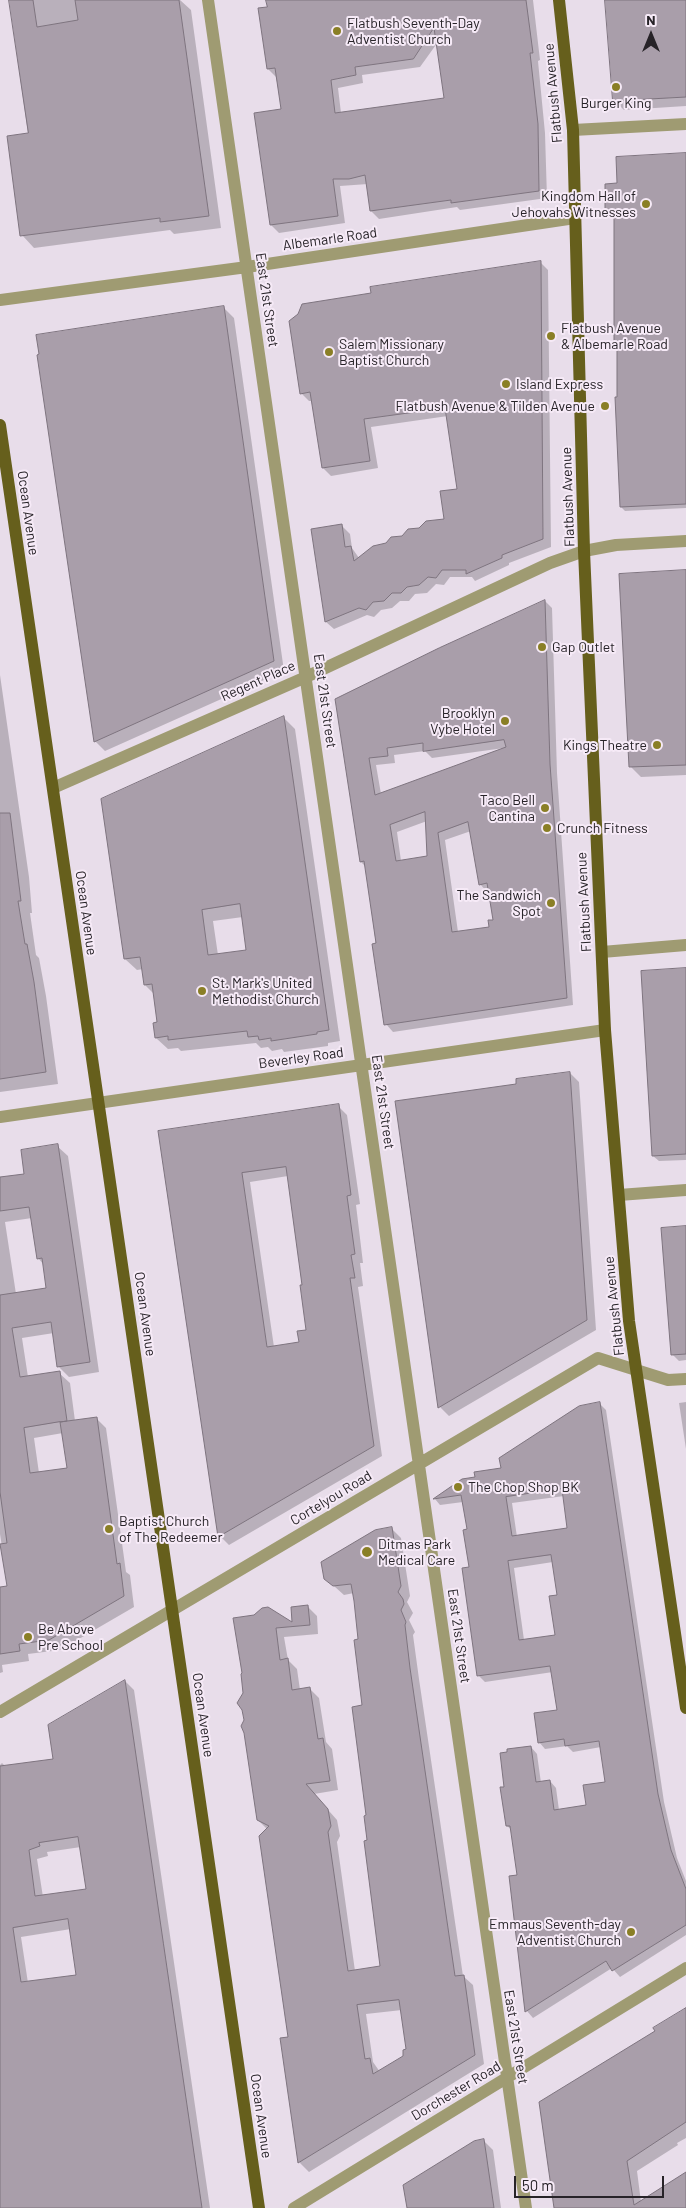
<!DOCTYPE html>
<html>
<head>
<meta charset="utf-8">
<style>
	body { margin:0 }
	#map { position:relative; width:686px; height:2208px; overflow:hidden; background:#e8ddea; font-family:Barlow,sans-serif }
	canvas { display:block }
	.north { position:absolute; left:626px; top:10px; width:50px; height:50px; -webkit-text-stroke:4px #f6eaf7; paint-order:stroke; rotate:0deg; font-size:14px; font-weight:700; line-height:20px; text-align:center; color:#272328 }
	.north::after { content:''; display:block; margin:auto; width:18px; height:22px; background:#272328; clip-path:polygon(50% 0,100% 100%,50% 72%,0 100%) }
	.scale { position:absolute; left:514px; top:2176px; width:150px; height:22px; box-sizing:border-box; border:2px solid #272328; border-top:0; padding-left:6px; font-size:15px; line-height:18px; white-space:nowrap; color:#272328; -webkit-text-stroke:4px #f6eaf7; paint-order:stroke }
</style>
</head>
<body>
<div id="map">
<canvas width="686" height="2208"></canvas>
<div class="north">N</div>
<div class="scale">50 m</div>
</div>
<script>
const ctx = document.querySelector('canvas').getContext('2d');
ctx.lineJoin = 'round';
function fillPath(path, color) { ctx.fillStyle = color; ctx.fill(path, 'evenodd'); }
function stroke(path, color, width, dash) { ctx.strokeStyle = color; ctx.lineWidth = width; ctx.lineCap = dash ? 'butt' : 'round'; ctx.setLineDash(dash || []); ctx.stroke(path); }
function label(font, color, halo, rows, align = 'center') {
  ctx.font = font + ' Barlow,sans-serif'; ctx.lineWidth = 4; ctx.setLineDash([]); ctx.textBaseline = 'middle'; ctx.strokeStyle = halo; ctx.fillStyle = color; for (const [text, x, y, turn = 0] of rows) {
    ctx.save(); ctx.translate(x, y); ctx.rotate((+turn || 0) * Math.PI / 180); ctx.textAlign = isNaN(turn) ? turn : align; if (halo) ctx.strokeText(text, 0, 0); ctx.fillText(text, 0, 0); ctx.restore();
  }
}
fillPath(new Path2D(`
	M10,0h170l11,10 30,218 -47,6 -4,-4 -136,18 -12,-13 8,-101z
	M267,0h266l7,60 -2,1 7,72 2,65 -87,12 -3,-3 -78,12 -8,-8 -3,-27 -28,2 5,37 -66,10 -8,-8 11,-115 -6,-33 -8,-8 -8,-60 8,-1zM438,42l7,57 -104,14 -3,-25 25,-5 -1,-8 58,-8z
	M606,0h80v106l-62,4 -10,-10z
	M686,155v353l-61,3 -4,-4 -3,-164 -2,-2v-122h-5l-4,-4 11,-31z
	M540,262l8,8 3,277 -42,16v2l-34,16 -3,-4h-22l-6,8 -8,-1 -9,9 -12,1 -6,7h-9l-8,7 -11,2 -7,7 -7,-2 -33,14 -8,-7 16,-96 8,8 2,14 7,10 61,-29 25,-9 14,-30 -11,-74 -77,11 7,41 -47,8 -8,-8 -10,-67h-4l-8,-8 72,-99z
	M224,308l10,10 50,353 -179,80 -10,-10z
	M686,572v203l-45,2 -10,-10z
	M545,601l7,7 5,165 16,232 -180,27 -7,-8 -20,-157 -5,-5 -25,-162zM504,748l-123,46 -5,-29 19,-2 -1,-8 31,-4 7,7zM427,821l1,36 -27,4 -4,-29zM471,831l9,53 7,8 3,-1 4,30 -4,7 -32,4 -13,-92z
	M0,675l29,202 3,36h-2l6,42 3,3 7,38 12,88 -58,8z
	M283,717l12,12 45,312 -12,2v3l-44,6 -2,-3 -10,2 -4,-4 -7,1 -5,-5 -75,8 -3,-3 -10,1 -12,-11 2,-15 -4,-29 -9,-9 -2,-16 -6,1 -12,-11zM243,917l5,34 -30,4 -5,-34z
	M686,970v190l-27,1 -6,-5z
	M570,1073l9,9 17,248 -147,86 -9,-9 -44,-305 122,-17z
	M338,1106l9,9 13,89 -4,1 7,58h-3l3,23 -5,1 24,169 -153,89 -9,-9 -61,-404zM288,1176l20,155 -8,12 -26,4 -24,-165z
	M57,1146l11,10 31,216 -30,5 -11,-11 -4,-33 -32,5 6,39 31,-4 11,10 5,38 21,-3 10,10 20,144 4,3 4,32 -74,43 -32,4 1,7 -27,4 1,7 -3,1v-85l8,-1 -8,-53v-355l26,-4zM32,1218l6,40 6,7 4,24 -32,5 -11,-72zM63,1433l5,36 -29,4 -5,-35z
	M686,1227v133l-7,1 -7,-7z
	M686,1402v47l-7,-46z
	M600,1404l6,6 58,392 13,56 9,23v54l-66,42 -8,-9 -79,50 -6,-7 -17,-133 9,-2 -7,-46 -5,-4 -1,-38 25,-41 6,7 4,29 9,-2 6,7 3,22 28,-4 19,-23 -5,-36 -28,5 -6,-6 -22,3 -6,-7 20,-31 -6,-39 -68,10 -6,-6 -11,-146 -5,-28 -23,3 -5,-6 28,-19 13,-2 26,-9zM564,1496l5,33 -52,8 -5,-34zM553,1562l5,34 -2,40 -32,4 -10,-72z
	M392,1529l9,9 9,58 -3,6 6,11 -4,7 6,12 -2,3 6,44 44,297 10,9 11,79 -175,108 -9,-9 -18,-124 8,-1 -23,-209 -9,-9 -13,-99 -1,-47 -10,-55 60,5 14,-17 9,9 1,18 -34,3 4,23 9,9 3,21 10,-1 9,9 7,44 6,7 6,41 -24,4 23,26 3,16 -3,6 18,129 27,-3 -14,-152 -8,-176 -6,-47 -10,2 -19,-17zM402,2010l5,40 -2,7 -25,15 -7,-10 -7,-48z
	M125,1681l9,9 76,518h-210v-443l2,-2 4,4 49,-6zM81,1847l7,44 -45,6 -6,-38 11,-3 -1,-4zM71,1929l6,47 -49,7 -7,-46z
	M686,2009v129l-9,5 1,2 -41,26 4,31 45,-29v35h-131l101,-176z
	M484,2141l9,9 8,58h-93z`), '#0003');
const building = new Path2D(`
	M9,0h24l4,27 41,-7 -3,-20h104l30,216 -49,6v-4l-140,18 -13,-100 21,-3z
	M266,0h260l7,53h-3l8,71 1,67 -88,12v-3l-81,11 -5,-36 -16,4h-16l5,37 -68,9 -16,-112 27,-4 -6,-41 -8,1 -9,-61 9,-1zM434,28l10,70 -109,15 -4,-33 25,-5 -1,-8 58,-8z
	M605,0h81v97l-73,4z
	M686,153v351l-66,3 -5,-110h2v-55h-3v-127h-9v-31l12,-1 -1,-26z
	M541,261l2,278 -41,16v3l-36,16v-4h-24l-6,8 -8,-1 -9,8 -12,2 -6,6h-9l-8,8 -11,1 -7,8 -7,-2 -34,14 -14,-93 31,-5 3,23 6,-1 3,15 19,-15 13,-3 5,-6 11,-1 6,-7 11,-1 7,-7 18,-2 -4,-28 17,-2 -12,-81 -81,11 6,42 -48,7 -12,-76 -10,2 -11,-73 9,-7 4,-10 69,-11 -1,-6z
	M224,306l50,355 -180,81 -57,-387 2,-1 -3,-19z
	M686,570v195l-57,2 -10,-193z
	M545,600l5,164 17,234 -183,27 -12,-81 4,-1 -12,-82 -4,1 -25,-163 104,-51zM504,740l2,7 -131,48 -6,-37 19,-2 -1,-8 36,-5v8zM425,812l2,44 -31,5 -6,-36zM468,822l11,63 8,-2 6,37h-5l1,7 -37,5 -14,-99z
	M284,716l45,314 -12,2v2l-46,7v-3l-12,2 -1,-4 -10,1 -1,-6 -79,9v-4l-13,2 -2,-15 4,-1 -5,-38 -8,1 -4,-28 -16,2 -23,-160zM240,904l6,46 -38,5 -6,-45z
	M0,813h10l11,88h-3l7,43h2l7,38 12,90 -46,7z
	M686,968v186l-34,2 -11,-185z
	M570,1072l17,248 -149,88 -43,-307 121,-17v-5z
	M339,1104l12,91 -4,1 8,58 -4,1 4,23h-5l24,168 -156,91 -60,-406zM286,1167l16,118h-2l6,45 -9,1 2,11 -32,5 -25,-174z
	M58,1144l32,218 -33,5 -6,-45 -39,6 8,49 40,-6 7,50 -7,1 37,-5 20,147 3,-1 4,33 -75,44 -30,4 1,7 -20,3v-67l7,-1 -7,-42 7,-1 -7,-51v-197l46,-7 -4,-30 -5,1 -8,-52 -29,4v-34l24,-3 -3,-24zM60,1422l7,46 -37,5 -6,-45z
	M686,1226v128l-15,1 -10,-127z
	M600,1402l58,392 13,56 15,39v36l-74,46 -6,-10 -81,51 -16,-136 8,-1 -7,-49h-4l-6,-39h4l-4,-34 7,-1v-3l24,-3 5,36 14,-2 4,30 32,-5 -3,-20 22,-3 -6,-41 -34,5 -1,-7 -26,4 -4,-30 23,-3 -7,-44 -73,10 -15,-108 7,-1 -6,-37 4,-1 -6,-34 -28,4 29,-20 13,-2 -1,-5 27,-4 -2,-10 80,-52zM562,1489l5,39 -55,8 -6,-39zM551,1555l6,40 -8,1 6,39 -36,5 -11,-79z
	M392,1527l9,59 -3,6 5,7 1,5 -3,6 5,12 -1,3 5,43 45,308 9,-1 11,80 -177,108 -18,-125 8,-1 -29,-201 10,-10 -12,-6 -13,-87 -3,-7 3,-6 -2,-10 -5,-7 6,-10 -2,-19 1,-1 -9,-55 21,-3 8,-7 6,-1 24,15 -1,-15 17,-2 2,20 -34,3 4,32 8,-2 4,32 18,-3 8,52 5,-1 7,43 -24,3 22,25 3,17 -3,6 20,139 32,-5 -16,-125 3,-1 -3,-24 2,-1 -14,-108 10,-2 -8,-65 4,-1 -4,-38 -3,-17 -18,2 -9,-7 -3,-17 54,-32zM399,2000l7,49 -3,1v6l-30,18 -3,-16 -5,1 -8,-54z
	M125,1680l77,528h-202v-442l53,-7 -5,-34zM78,1837l8,52 -51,7 -6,-46 11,-4 -1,-3zM68,1919l8,56 -55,7 -8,-54z
	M686,2008v114l-59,39 7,44 52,-33v36h-132l-15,-106 116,-71 -2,-3z
	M484,2139l10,69h-87l-4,-23 71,-44z`);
fillPath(building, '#a99eaa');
stroke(building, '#7e747f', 1);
stroke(new Path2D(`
	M208,0l318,2208
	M573,130l113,-6
	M0,300l247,-33 328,-49
	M53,788l253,-111 244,-114 34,-12 32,-6 70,-4
	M602,952l84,-7
	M0,1117l605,-87
	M619,1195l67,-5
	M0,1712l598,-354 70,22 18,-1
	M294,2208l392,-240`), '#9f9b72', 12);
stroke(new Path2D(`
	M559,0l14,130 11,421 21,479 24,291 57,387
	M0,425l259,1783`), '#665f1c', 12);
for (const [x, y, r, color] of [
	[337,31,5,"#8a7f26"],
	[616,87,5,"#8a7f26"],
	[646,204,5,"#8a7f26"],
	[551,336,5,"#8a7f26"],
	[329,352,5,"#8a7f26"],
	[506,384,5,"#8a7f26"],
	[605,406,5,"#8a7f26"],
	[542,647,5,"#8a7f26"],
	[505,721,5,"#8a7f26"],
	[657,745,5,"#8a7f26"],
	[545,808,5,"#8a7f26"],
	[547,828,5,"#8a7f26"],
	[551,903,5,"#8a7f26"],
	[202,991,5,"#8a7f26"],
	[458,1487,5,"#8a7f26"],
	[109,1529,5,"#8a7f26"],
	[367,1552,6,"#8a7f26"],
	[28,1637,5,"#8a7f26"],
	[631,1932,5,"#8a7f26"]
]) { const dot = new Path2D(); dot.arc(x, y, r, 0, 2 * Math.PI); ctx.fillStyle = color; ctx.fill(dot); stroke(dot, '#f6eaf7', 2); }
label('14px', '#272328', '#f6eaf7', [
	["Flatbush Seventh-Day",347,23],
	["Adventist Church",347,39],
	["Burger King",616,103,"center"],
	["Kingdom Hall of",636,196,"right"],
	["Jehovahs Witnesses",636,212,"right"],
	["Flatbush Avenue",561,328],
	["& Albemarle Road",561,344],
	["Salem Missionary",339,344],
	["Baptist Church",339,360],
	["Island Express",516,384],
	["Flatbush Avenue & Tilden Avenue",595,406,"right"],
	["Gap Outlet",552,647],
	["Brooklyn",495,713,"right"],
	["Vybe Hotel",495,729,"right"],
	["Kings Theatre",647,745,"right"],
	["Taco Bell",535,800,"right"],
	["Cantina",535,816,"right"],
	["Crunch Fitness",557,828],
	["The Sandwich",541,895,"right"],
	["Spot",541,911,"right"],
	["St. Mark's United",212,983],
	["Methodist Church",212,999],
	["The Chop Shop BK",468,1487],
	["Baptist Church",119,1521],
	["of The Redeemer",119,1537],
	["Ditmas Park",378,1544],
	["Medical Care",378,1560],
	["Be Above",38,1629],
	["Pre School",38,1645],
	["Emmaus Seventh-day",621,1924,"right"],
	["Adventist Church",621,1940,"right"]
], 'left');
label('14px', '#272328', '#f6eaf7', [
	["Flatbush Avenue",553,93,-95],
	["Albemarle Road",330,239,-8],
	["East 21st Street",267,300,82],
	["Flatbush Avenue",568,497,-92],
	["Ocean Avenue",28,513,82],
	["Regent Place",258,681,-24],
	["East 21st Street",325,701,82],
	["Flatbush Avenue",584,902,-93],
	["Ocean Avenue",86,913,82],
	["Beverley Road",301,1058,-8],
	["East 21st Street",383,1102,82],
	["Flatbush Avenue",614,1306,-96],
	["Ocean Avenue",145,1314,82],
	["Cortelyou Road",331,1498,-31],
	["East 21st Street",459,1636,82],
	["Ocean Avenue",203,1715,82],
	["East 21st Street",516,2037,81],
	["Dorchester Road",456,2091,-31],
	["Ocean Avenue",261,2116,82]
]);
</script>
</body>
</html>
